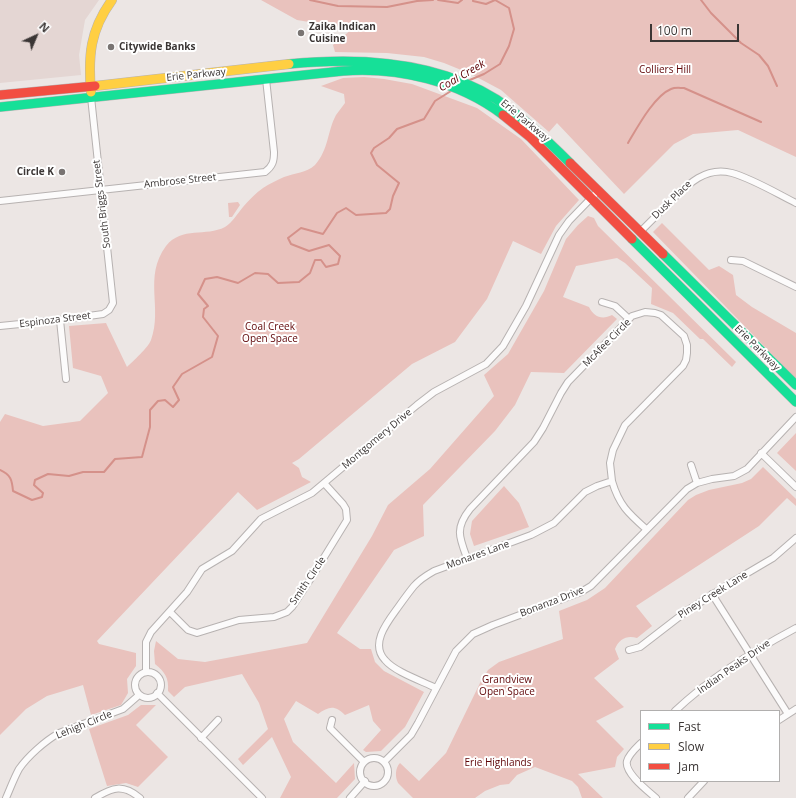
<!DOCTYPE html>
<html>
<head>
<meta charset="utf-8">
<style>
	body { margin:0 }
	#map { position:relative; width:796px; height:798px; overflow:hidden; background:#ece6e4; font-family:"Open Sans",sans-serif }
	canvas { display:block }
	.legend { position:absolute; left:640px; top:710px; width:140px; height:72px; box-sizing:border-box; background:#fff; border:1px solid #b1afae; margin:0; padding:5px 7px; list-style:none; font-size:12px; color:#3b3635 }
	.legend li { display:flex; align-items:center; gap:8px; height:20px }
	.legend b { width:20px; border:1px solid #b1afae }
	.north { position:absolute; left:16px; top:16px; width:40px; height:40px; -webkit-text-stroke:3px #fff; paint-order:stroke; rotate:44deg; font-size:11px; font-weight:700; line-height:16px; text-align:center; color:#3b3635 }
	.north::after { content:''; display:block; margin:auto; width:14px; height:18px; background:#3b3635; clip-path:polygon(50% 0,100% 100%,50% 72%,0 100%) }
	.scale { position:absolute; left:650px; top:24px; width:89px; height:18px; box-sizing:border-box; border:2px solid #3b3635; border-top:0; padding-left:5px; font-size:12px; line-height:14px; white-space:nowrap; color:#3b3635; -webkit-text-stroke:3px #fff; paint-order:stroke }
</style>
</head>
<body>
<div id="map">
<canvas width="796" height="798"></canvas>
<ul class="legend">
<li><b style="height:5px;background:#16e098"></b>Fast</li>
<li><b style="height:5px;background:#ffcf43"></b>Slow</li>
<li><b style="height:5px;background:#f24e42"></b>Jam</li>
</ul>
<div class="north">N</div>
<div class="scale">100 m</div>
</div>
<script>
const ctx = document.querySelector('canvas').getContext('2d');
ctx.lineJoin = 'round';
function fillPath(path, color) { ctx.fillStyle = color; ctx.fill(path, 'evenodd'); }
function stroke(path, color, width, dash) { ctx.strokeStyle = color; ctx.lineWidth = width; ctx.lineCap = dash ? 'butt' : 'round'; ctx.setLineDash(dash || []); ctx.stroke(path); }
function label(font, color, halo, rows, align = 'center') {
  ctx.font = font + ' "Open Sans",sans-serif'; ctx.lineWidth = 4; ctx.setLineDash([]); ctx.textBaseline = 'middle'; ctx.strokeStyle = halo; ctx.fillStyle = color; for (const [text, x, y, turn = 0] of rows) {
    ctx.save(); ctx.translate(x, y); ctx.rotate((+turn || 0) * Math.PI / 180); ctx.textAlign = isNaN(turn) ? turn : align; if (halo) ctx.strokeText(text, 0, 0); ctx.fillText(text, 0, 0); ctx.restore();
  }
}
fillPath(new Path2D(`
	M0,0h99l-14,20 -6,35 2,20 -81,8z`), '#e4d6d3');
fillPath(new Path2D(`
	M261,0h535v157l-58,-27 -45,4 -19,10 -50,50 -67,-71 -8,9 -48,-42 -30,-16 -27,-11 -20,-6 -37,-4 -52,-1 -2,-7 19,-16 -55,-9z
	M364,77l20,2 28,5 65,24 44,31 58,61 -23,26 -15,28 -28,-13 -26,58 -32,43 -43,22 -113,95 -7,4 7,5 3,9 9,5 -54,28 -19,-18 -141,149 2,3 37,9v13l-9,13 1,14 -7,12 -30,10 -8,-30 -36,11 -21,13 -26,26v-313l5,-8 38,12 37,-5 28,-28 -7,-17 -28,-8 -4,-42 37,-3 21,44c6,-6 21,-19 24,-27 12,-32 -8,-63 15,-94 16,-20 40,-9 59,-19 8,-5 12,-13 18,-20 6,-7 13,-14 20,-19 6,-4 14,-8 21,-11 11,-4 22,-4 31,-12 14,-16 12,-33 21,-50 3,-4 6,-8 9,-12l-1,-9 -23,-8 22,-8z
	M238,202l2,3 -8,12h-3l-1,-14z
	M588,216l6,2 4,8 138,136 -4,5 -29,-28h-3l-27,-26 -22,-9 1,-16 -27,-25 -8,-5 -41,8 -13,31 26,10c5,10 13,13 23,8l5,4 -53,54 -33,-1 -16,33 -20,26 -72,74 1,31 -30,14 -57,83 23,16h11l4,13 9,9 40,21 -19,35 -24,24 -15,1 -3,-2 18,-20 -8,-9 -4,-16 -24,10c-10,-10 -16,-9 -27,-1l-22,-13 -12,18 9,23 43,41 18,-20 1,16 -18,19h-57l11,-21 -19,-40 -29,28 -5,-6 30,-30 -9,-26 -17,-29 -57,13 -11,10 -6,-6c1,-13 -3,-19 -13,-27l-1,-13 2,-10 22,18 27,3 102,-19 65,-107 16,-31 42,-36 64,-73 -10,-21 24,-21 36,-63 22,-52 12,-14z
	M662,223l47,47 10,-4 14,9 3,20 16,12 44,26v46l-143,-147z
	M796,433v38l-19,-18z
	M763,467l33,32v7l-9,-8 -28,28 -123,80 16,20 -15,12c-10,-3 -18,1 -22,11l4,10 -25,19 30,29 -28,14 28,28 -7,8 -2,10 -37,7 25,24h-21l-4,-11 -6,-6 -37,-14 -18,8 -8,9 -9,1 -15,6 -10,7h-62l-15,-15c-3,-6 -3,-15 2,-20l19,18 27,-28 34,-70 8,-13 11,-8 64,-23 -4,-28 28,-11 18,-12 83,-88 8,-5 13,-5 33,-7 9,-4z
	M504,486l15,17 10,24 -55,19 -4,-12 2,-13z
	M141,705h15l-20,20 32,32 -30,30 -12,-4 -19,3 -18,-57 39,-14z`), '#e9c2bd');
stroke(new Path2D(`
	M310,0l28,6 49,1 30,-6 16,-1
	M438,0l20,3 4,-3
	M701,0l10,13 30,30 18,12 9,11 9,20
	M465,82l19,-8 16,-10 9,-18 5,-17 -5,-21 -14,-8 -9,4 -13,-3v-1
	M628,143c9,-15 26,-47 43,-54 4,-2 9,-1 13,-1l77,34
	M0,470c11,5 12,10 13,21l19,9 10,-3 1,-4 -9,-8 1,-5 13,-6 21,2 14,-4h21l11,-13 27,-2 8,-30v-17l8,-9 7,-1 8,7 6,-7 -6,-13 9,-13 30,-17 6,-21 -15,-19 1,-8 4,-3 -10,-12 7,-15 12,-2 21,6 17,-10 13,1 10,9 21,-1 11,-9 5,-13h6l5,7 12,-3 2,-8 -11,-11 -20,6 -18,-7 -3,-6 13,-10 22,6 14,-21 9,-5 10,7 30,-2 4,-4 3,-13 6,-13 -22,-18 -6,-12 3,-5 15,-10 8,-9 27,-10 11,-18 16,-10`), '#d5918a', 2);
const street = new Path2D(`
	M0,201l265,-29c8,-6 9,-11 9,-20l-8,-73
	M640,232c11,-11 21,-21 31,-31 17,-17 35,-35 61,-28 21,6 44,20 64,30
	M731,260l12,1 53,26
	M602,302l13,4 14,13
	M60,320l6,59
	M0,326l60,-6 43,-6 6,-4 4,-7 -22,-206
	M761,453l35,34
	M691,465l6,18
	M467,558c-8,-21 -12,-30 3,-49l64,-67 9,-14 18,-35 7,-11 64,-66 13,-4 10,1 6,2 23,21 3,9v8l-1,7 -3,6 -58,59 -12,25 -3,13 2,18
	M712,594l76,120
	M170,612l18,18 9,3 42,-13 35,-3 13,-5 5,-5 23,-35 32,-52 -1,-11 -3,-5 -19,-21
	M629,650l11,-3 48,-37 46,-29 39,-23 23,-20
	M146,672v-30l5,-10 36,-40 15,-23 30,-18 29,-32 51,-26 105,-88 17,-13 52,-28 17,-18 23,-40 33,-71 10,-14 30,-31
	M135 685a13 13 0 1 1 26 0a13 13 0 1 1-26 0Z
	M436,688c-14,-7 -41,-16 -51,-28 -16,-17 4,-40 14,-54 5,-7 10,-14 15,-20 6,-7 13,-11 20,-15l97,-36 23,-12 31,-31 12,-6 15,-5c7,24 16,32 34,48
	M157,693l105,105
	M675,711c35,-33 78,-60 121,-83
	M332,720l-2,8 34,34
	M779,720l17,-11
	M201,738l17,-18
	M641,743c-5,5 -12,11 -14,18 -3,12 21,30 29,37
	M360 772a14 14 0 1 1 28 0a14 14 0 1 1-28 0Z
	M384,762l27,-27 7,-12 38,-72 17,-17 20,-9 88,-33 10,-6 96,-97 10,-6 15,-4 22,-3 13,-7 49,-52
	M6,798c4,-9 8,-20 13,-29 9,-13 26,-28 40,-36l64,-24 16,-14
	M95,798c18,-11 28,-14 45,0
	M350,798l15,-17
	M688,798l16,-17`);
const fast = new Path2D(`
	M289,64c69,-7 147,-3 207,35 27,18 51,41 74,64
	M0,107l343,-36c56,-4 115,10 160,44
	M632,239l164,163
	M663,254l133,131`);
const slow = new Path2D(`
	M95,86l194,-22
	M91,92c-3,-36 -1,-62 21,-92`);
const jam = new Path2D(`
	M0,95l95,-9
	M503,115l27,22 102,102
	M570,163l93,91`);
stroke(street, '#b7b2b1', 8);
stroke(fast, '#b7b2b1', 10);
stroke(slow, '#b7b2b1', 10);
stroke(jam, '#b7b2b1', 10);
stroke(street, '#fcfbfb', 6);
stroke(fast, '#16e098', 9);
stroke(slow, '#ffcf43', 9);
stroke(jam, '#f24e42', 9);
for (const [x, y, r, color] of [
	[301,33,4,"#797472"],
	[111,47,4,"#797472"],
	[62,172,4,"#797472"]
]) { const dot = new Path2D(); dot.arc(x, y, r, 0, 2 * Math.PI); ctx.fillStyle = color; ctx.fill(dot); stroke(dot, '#fff', 1.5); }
label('bold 10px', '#3b3635', '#fff', [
	["Zaika Indican",309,27],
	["Cuisine",309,39],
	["Citywide Banks",119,47],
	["Circle K",54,172,"right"]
], 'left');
label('10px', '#5f0507', '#fff', [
	["Colliers Hill",665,70],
	["Coal Creek",270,327],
	["Open Space",270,339],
	["Grandview",507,680],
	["Open Space",507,692],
	["Erie Highlands",498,763]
]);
label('10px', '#3b3635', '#fff', [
	["Erie Parkway",196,75,-6],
	["Erie Parkway",525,121,40],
	["Ambrose Street",180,181,-6],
	["Dusk Place",672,200,-44],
	["South Briggs Street",102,204,-97],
	["Espinoza Street",55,320,-7],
	["McAfee Circle",607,343,-45],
	["Erie Parkway",757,348,45],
	["Montgomery Drive",377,439,-40],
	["Monares Lane",478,555,-20],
	["Smith Circle",308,581,-56],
	["Piney Creek Lane",713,595,-32],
	["Bonanza Drive",552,602,-21],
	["Indian Peaks Drive",734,667,-35],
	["Lehigh Circle",84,725,-22]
]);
label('italic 11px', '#5d0205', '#fff', [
	["Coal Creek",462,76,-30]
]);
</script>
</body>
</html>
